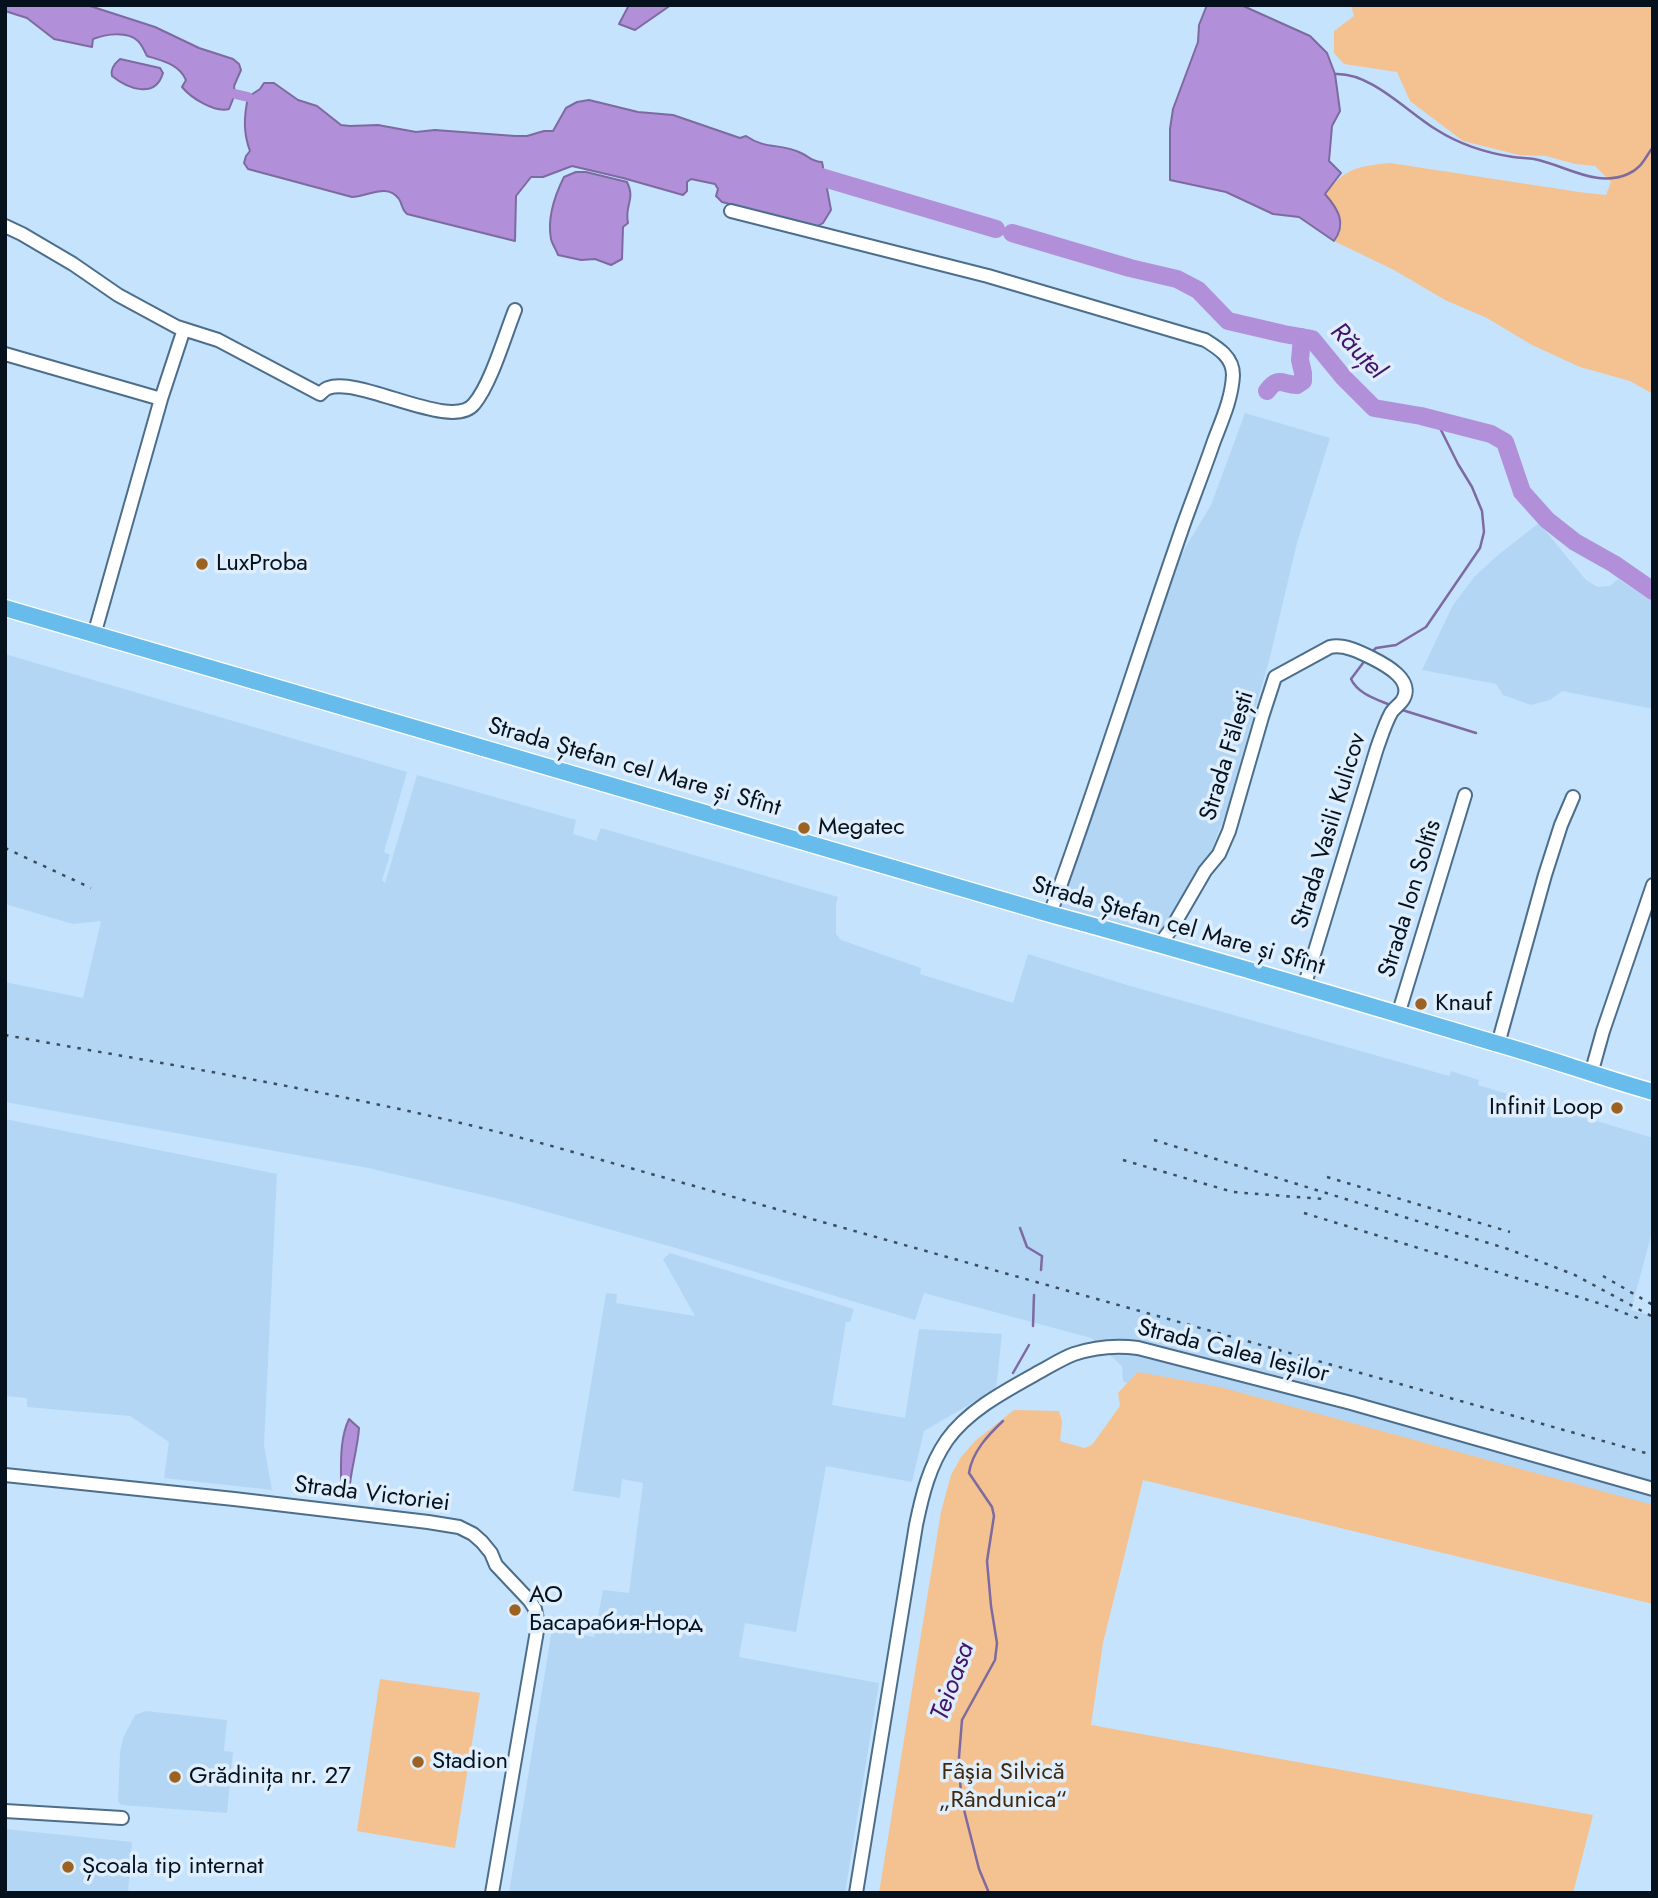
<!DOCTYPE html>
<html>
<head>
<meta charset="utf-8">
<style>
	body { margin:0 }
	#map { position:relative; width:1658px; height:1898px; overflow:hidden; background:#c5e3fd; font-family:Jost,sans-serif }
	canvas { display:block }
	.frame { position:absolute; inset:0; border:7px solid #05121d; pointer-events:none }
</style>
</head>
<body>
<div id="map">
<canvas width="1658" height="1898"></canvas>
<div class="frame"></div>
</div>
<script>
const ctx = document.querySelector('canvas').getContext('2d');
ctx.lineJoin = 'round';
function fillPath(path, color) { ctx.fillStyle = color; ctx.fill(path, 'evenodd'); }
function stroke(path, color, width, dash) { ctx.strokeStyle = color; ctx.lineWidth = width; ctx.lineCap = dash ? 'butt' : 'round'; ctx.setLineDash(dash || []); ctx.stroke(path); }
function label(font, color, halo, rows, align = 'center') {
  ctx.font = font + ' Jost,sans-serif'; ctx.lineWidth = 7; ctx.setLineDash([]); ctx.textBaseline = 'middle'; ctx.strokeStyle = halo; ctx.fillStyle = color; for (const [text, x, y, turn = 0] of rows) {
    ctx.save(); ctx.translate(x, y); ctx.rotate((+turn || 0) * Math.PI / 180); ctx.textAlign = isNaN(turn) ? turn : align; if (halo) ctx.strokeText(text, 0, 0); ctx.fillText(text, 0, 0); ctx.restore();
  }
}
fillPath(new Path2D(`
	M1245,413l85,25 -33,105 -27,114 -43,153 -18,47 -50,88 -109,-31 114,-331 47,-78z
	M1539,523l47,57 12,7 12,-1 8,-7 35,23v107l-91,-18 -12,9 -19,5 -28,-10 -7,-11 -74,-14 31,-65 22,-29 23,-21z
	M5,654l402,118 -23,80 6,3 -8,25 3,3 32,-108 159,45 -3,14 23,7 5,-13 237,69 -2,7v30l5,6 80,28 -1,6 93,29 15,-49 99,31 322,91 2,-5 28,9 -1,5 175,53v91l-22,81 22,6v206l-511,-130 -19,-11 -1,-15 -31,-28 -167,-45 -9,27 -239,-72 -168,-47 -140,-33 -363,-66v-120l78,16 18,-77 -28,3 -68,-20z
	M5,1119l272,55 -13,271 8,45 -108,-12 5,-36 -39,-26 -103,-9v-9l-22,-2z
	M670,1253l184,56 -4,13h-4l-14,83 73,13 14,-89 83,5 -6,55 -72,42 -12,51 -86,-16 -30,166 -51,-9 -6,34 140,26 -34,210h-336l43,-264 42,8 9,-47 26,3 14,-110 -21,-4 -2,19 -47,-7 33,-198 11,1 -1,9 79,13 -32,-57z
	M146,1711l81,9 -3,31 9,1 -6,61 -106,-8 -3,-4 2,-49 3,-14 12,-23z
	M5,1829l127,13 -4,51h-123z`), '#b4d6f5');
fillPath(new Path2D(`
	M1351,5h302v389l-23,-13 -50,-14 -48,-22 -45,-27 -42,-18 -51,-30 -60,-29 6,-9 -15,-38c22,-27 31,-27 65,-31l189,29 27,3 5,-13 -16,-16 -20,-2 -29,-8 -27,-1 -56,-14 -53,-40 -13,-29 -53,-8 -10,-11v-22l20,-15z
	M1138,1372l82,15 433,118v99l-510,-124 -40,163 -12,82 502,90 -20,78h-694l62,-381 10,-37 10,-18 14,-16 39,-31 45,1 3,10 -2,20 24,7 8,-3 28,-39 -2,-13z
	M380,1679l100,14 -25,155 -98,-17z`), '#f4c191');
const water = new Path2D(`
	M5,5h82l68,22 44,21 34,11 6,5 2,6 -7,16 1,8 -6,15c-14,4 -38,-11 -47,-22l4,-7c-7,-16 -23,-19 -39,-24 -2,-4 -5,-11 -9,-15 -11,-10 -32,-7 -45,-2l-1,8 -38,-8 -27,-21 -22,-7z
	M629,5h42l-36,25 -16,-6z
	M1207,5h34l69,31 17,17 8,21 5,37 -8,15 -3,35 12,12 -16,21c13,15 22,29 9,47l-35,-24 -26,-3 -47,-22 -56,-12v-51l3,-20 25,-67 1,-17z
	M120,59l40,9 3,5c-8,27 -36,15 -51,3 -2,-7 2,-12 8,-17z
	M264,83h10l24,17 19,6 24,19 9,1 28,-1 38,7 19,-2 80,6h12l17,-5h9l13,-23 11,-6 12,-2 49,12 35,3 67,23 6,-2c20,14 36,7 55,17 9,4 11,9 21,9l9,48 -8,13 -7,4 -94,-25 -6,-6 2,-7 -3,-5 -24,-5 -4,3v9l-4,4 -60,-17 -51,-12 -29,11h-12l-15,19 -1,45 -108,-27c-6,-5 -4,-9 -8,-15 -12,-17 -32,-2 -47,-2l-104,-28 -4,-6 2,-7 4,-5c-7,-19 -6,-34 -2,-54l12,-8z
	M576,172h10l41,10c9,18 -3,23 1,41l-5,4 -1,32 -11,6 -16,-6 -14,1 -23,-5c-2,-6 -6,-11 -7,-16 -4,-21 4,-44 13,-62z
	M349,1419l10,9c-1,18 -7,37 -9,56l-2,2 -7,-6c0,-20 -1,-42 8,-61z`);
fillPath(water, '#b190d9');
stroke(water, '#7d6aa1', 2);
stroke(new Path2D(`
	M1335,74c36,-2 72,38 102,56 22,14 50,23 76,27 7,1 14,1 21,2 31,6 62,29 94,15 14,-6 16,-15 25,-27
	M1371,653l5,-5 20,-3 30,-18 54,-79 4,-16 -2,-21 -10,-24 -14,-23 -22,-44
	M1366,659l-15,20c7,15 25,20 39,26
	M1399,709l77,24
	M1020,1228l7,19 15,9 -1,14
	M1033,1326l1,-31
	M1013,1373l16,-28
	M989,1893l-10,-24 -18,-71 -2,-41 3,-37 33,-60 2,-17 -6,-37 -4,-45 7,-45 -2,-9 -23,-34c3,-21 19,-38 34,-52`), '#7d6aa1', 2.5);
stroke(new Path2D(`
	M235,94l13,3`), '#b190d9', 10);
stroke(new Path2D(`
	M801,173l13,2 182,54
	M1012,233l118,35 47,11 21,11 30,31 56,13 28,5 32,39 30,30 47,8 70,18 14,8 17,50 25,28 28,22 39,22 39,27
	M1267,391c11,-15 15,-7 30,-6l6,-4v-8l-3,-13 2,-23`), '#b190d9', 18);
const minor = new Path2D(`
	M731,211l257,65 217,64c13,8 28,17 28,35 -1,23 -11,45 -19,66 -10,29 -21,57 -31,85 -45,129 -86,260 -133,388
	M5,226l17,8 51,30 45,31 59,32 41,13 102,54c2,-2 5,-5 8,-6 32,-12 124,44 146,16 17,-20 31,-69 41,-94
	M5,354l156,45
	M94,635l67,-236 23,-70
	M1159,945l13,-17 33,-57 14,-17 10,-23 33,-114 13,-40 55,-30c14,-3 30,5 42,11 14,7 44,23 30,43 -3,4 -8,7 -11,12 -6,11 -10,24 -14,35l-73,239
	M1398,1015l67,-220
	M1498,1044l47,-169 16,-50 12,-28
	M1591,1074l12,-43 50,-146
	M5,1475l229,24 194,23 31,5 14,7 9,8 9,11 5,12 34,36 5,8 3,16 -46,268
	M5,1811l117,7
	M856,1893l60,-368c6,-29 13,-59 31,-85 22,-31 62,-51 94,-69 11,-6 22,-13 33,-17 21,-7 42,-9 64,-6l213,55 302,86`);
const major = new Path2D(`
	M5,608l1045,306c149,40 297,85 445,129 53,15 105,34 158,49`);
stroke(minor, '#4c6e8b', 16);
stroke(major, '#fff', 19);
stroke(minor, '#fff', 12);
stroke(major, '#67bcec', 16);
stroke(new Path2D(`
	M5,848l86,40
	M5,1035c182,33 365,62 543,110l1105,310
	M1154,1140l354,109 67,26 78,42
	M1123,1160l110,32 90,7
	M1327,1177l183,55
	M1304,1213l294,90 42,16
	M1603,1276l50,29`), '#3c4d5d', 2.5, [3.5, 7]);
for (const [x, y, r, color] of [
	[202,564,7,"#9c6221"],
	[804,828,7,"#9c6221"],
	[1421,1004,7,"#9c6221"],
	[1617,1108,7,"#9c6221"],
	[515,1610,7,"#9c6221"],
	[418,1762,7,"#9c6221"],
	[175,1777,7,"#9c6221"],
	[68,1867,7,"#9c6221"]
]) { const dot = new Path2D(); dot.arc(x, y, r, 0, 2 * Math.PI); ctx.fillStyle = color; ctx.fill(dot); stroke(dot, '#dfeefc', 2.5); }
label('24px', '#05121d', '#dfeefc', [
	["LuxProba",216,564],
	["Megatec",818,828],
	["Knauf",1435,1004],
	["Infinit Loop",1603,1108,"right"],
	["АО",529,1596],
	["Басарабия-Норд",529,1624],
	["Stadion",432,1762],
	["Grădinița nr. 27",189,1777],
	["Școala tip internat",82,1867]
], 'left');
label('24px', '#05121d', '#dfeefc', [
	["Strada Fălești",1228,756,-73],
	["Strada Ștefan cel Mare și Sfînt",634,768,16],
	["Strada Vasili Kulicov",1330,831,-73],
	["Strada Ion Soltîs",1411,899,-73],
	["Strada Ștefan cel Mare și Sfînt",1178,927,16],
	["Strada Calea Ieșilor",1233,1352,14],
	["Strada Victoriei",372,1495,7]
]);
label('24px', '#41280c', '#dfeefc', [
	["Fâşia Silvică",1003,1773],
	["„Rândunica“",1003,1801]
]);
label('italic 26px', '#431369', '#dfeefc', [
	["Răuțel",1357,352,46],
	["Teioasa",954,1682,-70]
]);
</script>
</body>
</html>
